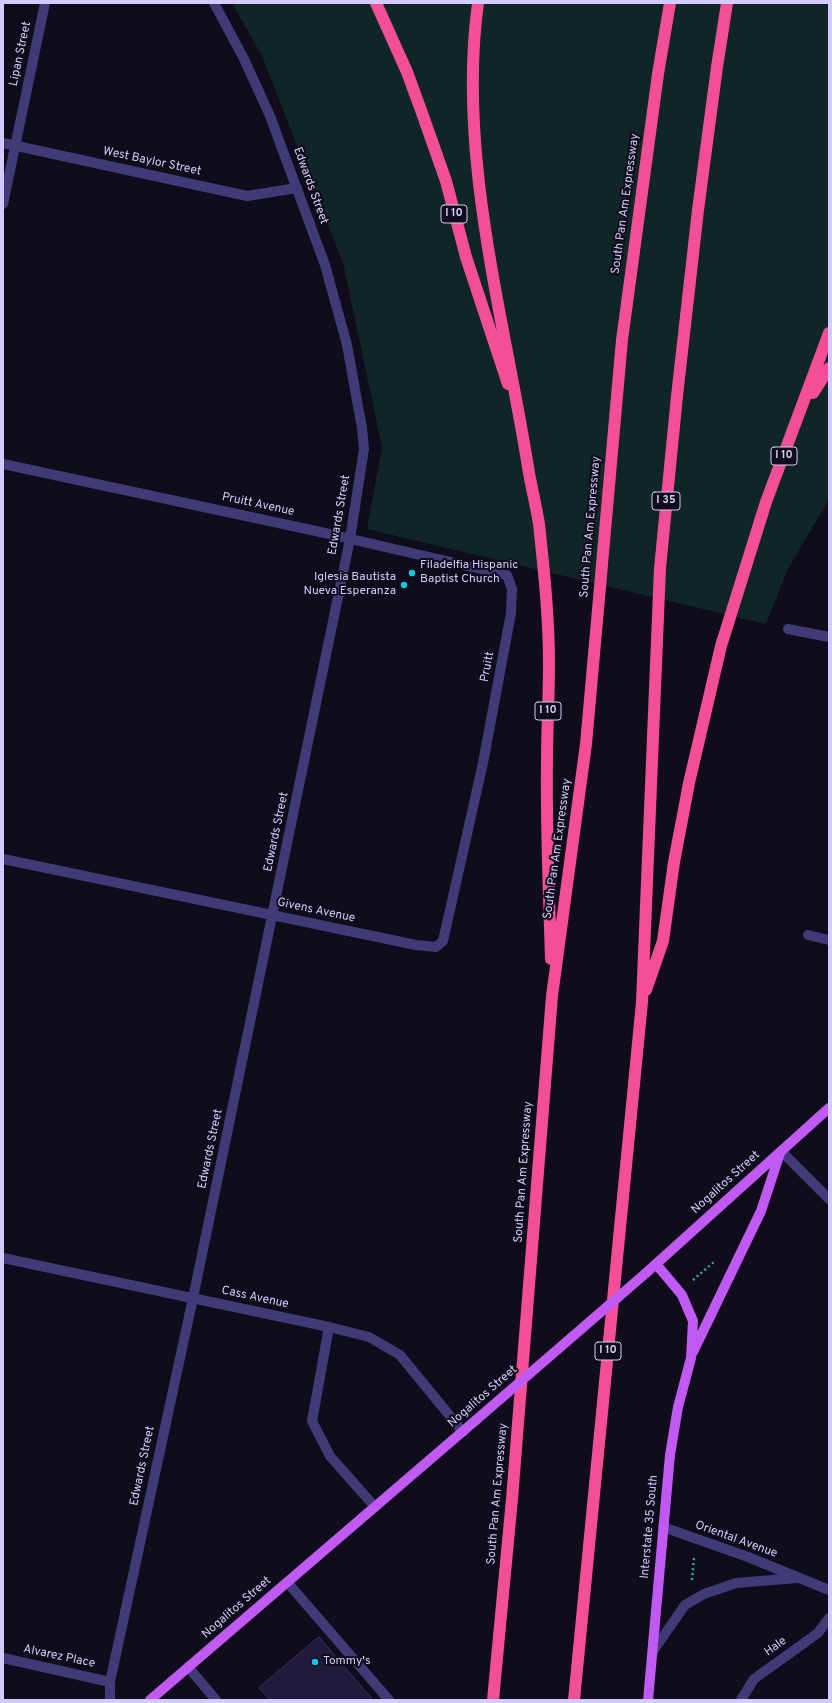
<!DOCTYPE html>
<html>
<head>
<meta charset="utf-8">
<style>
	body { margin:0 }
	#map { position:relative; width:832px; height:1703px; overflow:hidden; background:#100c1b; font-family:Overpass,sans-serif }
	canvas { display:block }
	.frame { position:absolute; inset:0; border:4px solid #d2cbfb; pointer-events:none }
</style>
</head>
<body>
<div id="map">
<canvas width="832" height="1703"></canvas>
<div class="frame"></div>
</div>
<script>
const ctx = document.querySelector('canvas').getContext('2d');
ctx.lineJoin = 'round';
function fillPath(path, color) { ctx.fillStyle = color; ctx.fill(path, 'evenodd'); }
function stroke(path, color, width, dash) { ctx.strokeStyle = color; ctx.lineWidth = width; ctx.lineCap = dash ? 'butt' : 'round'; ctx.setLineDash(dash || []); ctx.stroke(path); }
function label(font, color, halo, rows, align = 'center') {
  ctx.font = font + ' Overpass,sans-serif'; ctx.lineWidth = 4; ctx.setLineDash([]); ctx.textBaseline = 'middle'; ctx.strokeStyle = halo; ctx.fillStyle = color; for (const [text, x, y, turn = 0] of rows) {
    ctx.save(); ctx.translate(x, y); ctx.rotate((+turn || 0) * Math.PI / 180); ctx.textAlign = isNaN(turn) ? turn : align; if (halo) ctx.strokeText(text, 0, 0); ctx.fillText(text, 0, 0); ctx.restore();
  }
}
fillPath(new Path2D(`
	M232,3h597v496l-41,70 -22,55 -399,-95 15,-82 -39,-184 -81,-207z`), '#102525');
const building = new Path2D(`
	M319,1637l54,63h-103l-11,-12z`);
fillPath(building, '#221a3b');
stroke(building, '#3b2e65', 1);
stroke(new Path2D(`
	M693,1280l22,-19
	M692,1580l2,-23`), '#35a5a3', 2.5, [2, 3]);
stroke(new Path2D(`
	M3,143l244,53 50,-8
	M3,204l42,-201
	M3,464l313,67 191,44 5,14 -1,24 -28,150 -40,178 -7,6 -20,-2 -413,-86
	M788,629l41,8
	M808,935l21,5
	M781,1151l48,48
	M3,1258l326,69 40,10 31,18 63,77
	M329,1327l-17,94 18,35 45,51
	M663,1527l85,30 81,33
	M287,1582l102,118
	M653,1651l32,-46 19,-11 32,-11 61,-5
	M3,1658l107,24
	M188,1667l28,33
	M110,1700v-18l83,-384 157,-759 14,-90 -2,-21 -15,-83 -22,-80 -55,-149 -26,-57 -30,-56
	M741,1700l13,-21 64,-46 11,-15`), '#403b77', 10);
stroke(new Path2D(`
	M646,1273l183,-165
	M693,1352l68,-141 19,-58
	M150,1700l326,-280
	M648,1700l22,-245 8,-48 13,-49 2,-37 -11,-26 -26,-31`), '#c05af3', 10);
stroke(new Path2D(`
	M376,3l31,69 15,41 24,68 20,76 42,127
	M478,3c-21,152 26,314 50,464 3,19 8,38 11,57 5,47 10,93 10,140 0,32 -2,65 -2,97 -1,66 2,132 4,198
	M813,393l16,-25
	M646,990l17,-49 11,-79 15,-79 32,-137 45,-144 63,-169
	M493,1700l19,-201 40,-503 34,-252 36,-404 36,-266 12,-71
	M574,1700l68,-698 18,-434 17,-172 21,-186 19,-143 10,-64`), '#f24f96', 12);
stroke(new Path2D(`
	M476,1420l170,-147`), '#c05af3', 10);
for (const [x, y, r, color] of [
	[412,573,4,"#10c4e2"],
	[404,585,4,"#10c4e2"],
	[315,1662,4,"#10c4e2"]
]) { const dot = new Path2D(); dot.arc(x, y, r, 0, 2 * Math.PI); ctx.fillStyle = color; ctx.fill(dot); stroke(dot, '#100c1b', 1.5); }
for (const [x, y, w] of [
	[454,214,26],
	[784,456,26],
	[666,501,28],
	[548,711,26],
	[608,1351,26]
]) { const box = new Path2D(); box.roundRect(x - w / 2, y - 9, w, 18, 3); ctx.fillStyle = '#100c1b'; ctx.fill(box); stroke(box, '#d2cbfb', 1); }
label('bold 11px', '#d2cbfb', null, [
	["I 10",454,214],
	["I 10",784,456],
	["I 35",666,501],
	["I 10",548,711],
	["I 10",608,1351]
]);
label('12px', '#d2cbfb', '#100c1b', [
	["Lipan Street",21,54,-78],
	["West Baylor Street",152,162,12],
	["Edwards Street",310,186,70],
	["South Pan Am Expressway",626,204,-82],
	["Pruitt Avenue",258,505,12],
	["Edwards Street",340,515,-80],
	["South Pan Am Expressway",591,527,-85],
	["Pruitt",488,667,-79],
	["Edwards Street",277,832,-78],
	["South Pan Am Expressway",558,849,-82],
	["Givens Avenue",316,911,12],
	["Edwards Street",211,1149,-78],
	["South Pan Am Expressway",524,1172,-86],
	["Nogalitos Street",726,1183,-42],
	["Cass Avenue",255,1298,12],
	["Nogalitos Street",483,1397,-41],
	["Edwards Street",143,1466,-78],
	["South Pan Am Expressway",498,1494,-85],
	["Interstate 35 South",650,1527,-85],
	["Oriental Avenue",736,1540,20],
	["Nogalitos Street",237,1608,-41],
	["Hale",776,1647,-36],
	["Alvarez Place",59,1657,12]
]);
label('12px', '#d2cbfb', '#100c1b', [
	["Filadelfia Hispanic",420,566],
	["Baptist Church",420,580],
	["Iglesia Bautista",396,578,"right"],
	["Nueva Esperanza",396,592,"right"],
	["Tommy's",323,1662]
], 'left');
</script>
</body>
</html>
